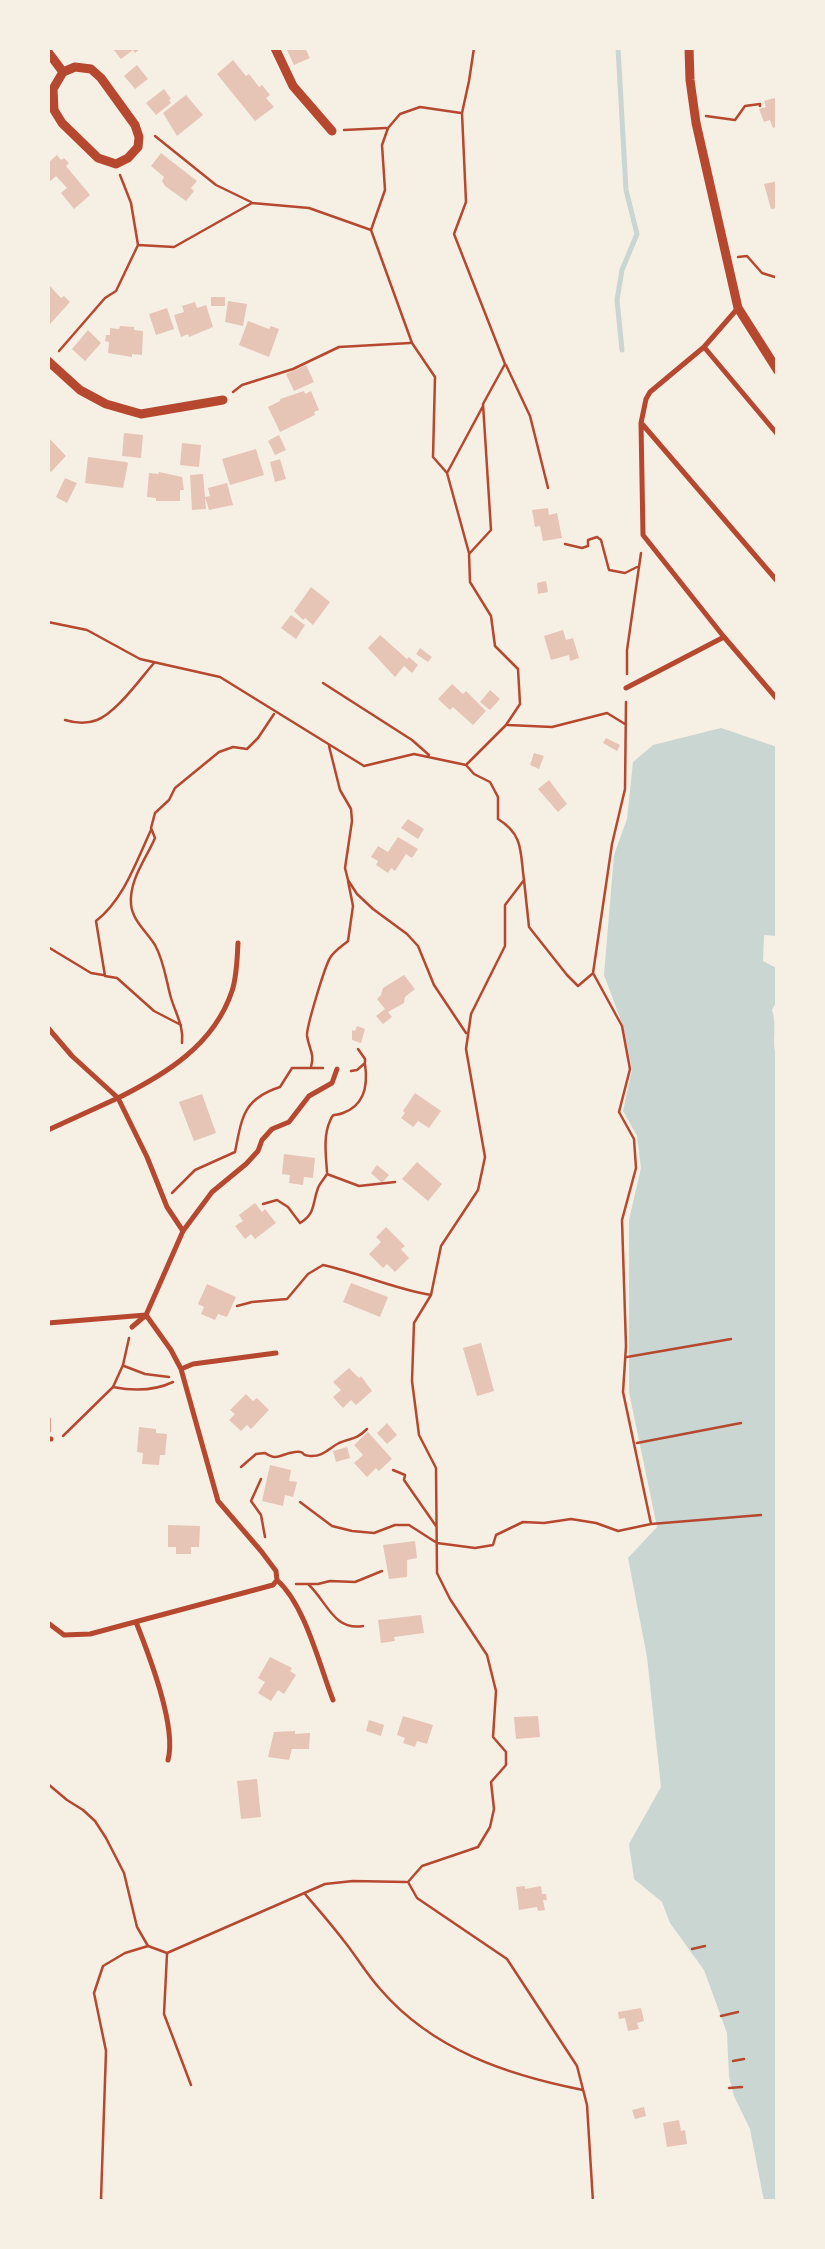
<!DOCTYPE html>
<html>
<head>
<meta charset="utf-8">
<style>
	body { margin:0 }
	#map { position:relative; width:825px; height:2249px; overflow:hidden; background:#f6efe4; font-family:"IBM Plex Sans",sans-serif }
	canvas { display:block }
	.frame { position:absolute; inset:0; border:50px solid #f6efe4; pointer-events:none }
</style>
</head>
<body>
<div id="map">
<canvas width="825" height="2249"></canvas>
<div class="frame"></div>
</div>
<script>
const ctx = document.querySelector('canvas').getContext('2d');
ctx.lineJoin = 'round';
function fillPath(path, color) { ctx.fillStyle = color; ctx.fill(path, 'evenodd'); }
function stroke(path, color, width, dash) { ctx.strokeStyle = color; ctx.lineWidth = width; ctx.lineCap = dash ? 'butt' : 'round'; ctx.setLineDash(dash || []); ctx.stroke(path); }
fillPath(new Path2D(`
	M721,728l56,19v189l-13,-1 -1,26 15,8 -1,31 -5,10c6,17 -2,34 6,50l-1,1141h-13l-14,-72 -16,-33 -5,-19 -2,-44 -23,-63 -34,-47 -8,-21 -28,-23 -5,-35 32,-57 -14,-130 -19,-99 29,-31 -28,-135v-172l12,-52 -4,-32 -14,-25 9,-42 -9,-43 -19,-51 10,-120 13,-36 6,-57 20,-17z`), '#c9d6d2');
stroke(new Path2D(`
	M618,48l8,142 11,44 -15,36 -5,30 5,50`), '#c9d6d2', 5);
fillPath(new Path2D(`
	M112,48h29l-6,5 -2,-3 -12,9z
	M286,48h19l5,10 -16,7z
	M233,60l13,16 3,-2 10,13 3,-2 8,10 -4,3 8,9 -19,14 -38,-47z
	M137,65l11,14 -13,10 -11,-13z
	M164,89l7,10 -2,1 2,3 -15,12 -10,-12z
	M186,95l17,20 -26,21 -14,-23z
	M778,97v29l-5,2 -3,-8 -6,2 -5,-13 7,-2 -2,-6z
	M161,153l36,28 -6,7 3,3 -8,10 -21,-15 -3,-5 2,-4 -13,-11z
	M57,155l4,5 3,-2 5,5 -3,3 24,29 -16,14 -13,-16 6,-5 -11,-12 -8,7v-20z
	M778,181v27l-7,1 -7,-25z
	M48,284l13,14 3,-2 6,6 -20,22 -2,-3z
	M211,297h14v9h-14z
	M228,301l19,3 -4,22 -18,-4z
	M195,302l2,6 9,-3 7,22 -24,10 -1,-3 -7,3 -7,-22 10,-3 -2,-6z
	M167,308l7,21 -18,6 -7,-21z
	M248,321l21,8 2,-3 8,3 -10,28 -30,-12z
	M120,326l14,1v3l9,1 -1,24 -10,-1v3l-24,-4 1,-11 -4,-1 1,-6h4v-7l9,1z
	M88,330l13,13 -16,18 -13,-12z
	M306,365l8,17 -20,9 -8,-17z
	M304,391l1,3 6,-3 8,19 -5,2 1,3 -35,17 -12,-25 12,-6v-2z
	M124,433l19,2 -2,23 -19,-2z
	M279,435l7,15 -11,5 -7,-14z
	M48,437l18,19 -15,16 -3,-4z
	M182,443l19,2 -2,22 -19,-2z
	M256,449l8,26 -34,10 -8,-26z
	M88,457l38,5 2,1 -5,25 -38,-5z
	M280,459l6,20 -11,3 -5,-20z
	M159,472l23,5 2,13h-4v11h-24v-3l-9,-1 2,-24 9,1z
	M203,474l3,35 -14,1 -2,-35z
	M65,478l12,5 -10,20 -11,-6z
	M227,483l6,22 -24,5 -4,-13 5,-1 -2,-8z
	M548,508l1,7 8,-2 5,25 -19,3 -3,-15 -5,1 -3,-17z
	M546,581l2,11 -10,2 -1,-11z
	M311,587l19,15 -17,23 -8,-7 -2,2 -9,-9z
	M291,615l14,10 -9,14 -15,-11z
	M563,630l3,10 7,-2 6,20 -9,3 -1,-6 -18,5 -7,-24z
	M380,635l27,24 2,-2 9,8 -6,8 -8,-7 -9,11 -27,-29z
	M420,648l12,9 -4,5 -12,-8z
	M452,684l11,10 3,-3 20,20 -13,14 -20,-18 -3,3 -12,-11z
	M490,690l10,9 -10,11 -10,-8z
	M606,738l14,7 -3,6 -14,-8z
	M534,753l10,3 -5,13 -9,-4z
	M549,780l18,24 -9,8 -20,-23z
	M408,819l16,10 -6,10 -17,-11z
	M398,837l20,12 -6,9 -6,-4 -11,17 -4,-3 -3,5 -12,-8 2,-4 -7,-4 7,-11 10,6z
	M404,975l11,14 -10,8 -1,6 -16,9 4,5 -9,7 -7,-8 9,-7 -8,-10 4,-4 2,-7z
	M357,1026l8,3 -4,14 -9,-3v-10l3,1z
	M415,1093l26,18 -12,17 -11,-7 -5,6 -12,-9 4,-5 -2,-2z
	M202,1094l14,39 -22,8 -15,-39z
	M284,1154l31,4 -2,20 -9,-1 -1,8 -14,-2 1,-8 -8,-1z
	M417,1162l25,22 -14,17 -26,-22z
	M377,1165l12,10 -7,8 -11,-10z
	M255,1203l7,9 3,-3 11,14 -21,16 -4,-5 -6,5 -10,-13 8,-5 -4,-6z
	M386,1227l19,19 -4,3 8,9 -14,14 -8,-8 -4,4 -14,-14 12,-12 -5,-5z
	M351,1283l37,14 -8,20 -37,-15z
	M207,1284l29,13 -9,20 -9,-3 -3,6 -14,-6 3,-7 -6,-3z
	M481,1343l13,48 -17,5 -14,-48z
	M349,1368l10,10 2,-2 11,15 -16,14 -5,-5 -8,8 -10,-11 8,-7 -8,-8z
	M246,1394l7,7 4,-3 12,12 -18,19 -4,-4 -6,6 -12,-11 6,-6 -5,-4z
	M387,1423l10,12 -10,9 -10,-11z
	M139,1427l17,2v4l11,1 -2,21h-5l-1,10 -17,-1 1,-11 -6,-1z
	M368,1432l24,27 -13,12 -3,-3 -9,9 -13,-14 9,-8 -9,-10z
	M347,1447l3,11 -14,4 -3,-11z
	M270,1465l21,5 -2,11 8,1 -4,15 -8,-2 -2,11 -21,-5z
	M168,1525l32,1 -1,21h-8v7h-15v-7h-8z
	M415,1541l2,17 -10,2v17l-18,2 -6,-34z
	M421,1615l3,18 -30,4 1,4 -14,2 -3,-23z
	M270,1657l22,11 -2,3 6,4 -12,19 -6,-4 -7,11 -13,-8 7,-11 -7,-4z
	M403,1716l30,9 -6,19 -10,-3 -2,6 -12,-4 2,-5 -8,-3z
	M538,1716l2,21 -24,2 -2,-22z
	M369,1720l15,5 -3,11 -15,-5z
	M295,1731v3l15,-1 -1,16h-17l-3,11 -21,-3 6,-25z
	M257,1779l4,38 -20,2 -4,-38z
	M525,1886v3l16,-3 1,8h4l1,6h-4l2,10 -7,1 -1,-4 -18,3 -3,-23z
	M641,2008l3,13 -7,2 2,6 -11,2 -3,-13 -6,1 -1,-7z
	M644,2107l2,9 -11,3 -3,-9z
	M679,2120l2,11 4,-1 2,14 -20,3 -4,-24z`), '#e6c5b7');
stroke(new Path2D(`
	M706,116l29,4 10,-14 15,-2v2
	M344,130l42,-2
	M155,136l61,49 35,17
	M371,230l14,-40 -3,-45 6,-17 12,-14 20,-7 41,6
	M138,245l36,2 78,-44 57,5 62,22 41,113 23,34 -2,80 14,16 22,80
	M738,257l9,-1 15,17 16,5
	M59,351l46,-53 11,-7 22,-46 -7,-42 -11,-28
	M506,365l24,51 18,72
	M233,392l9,-7 51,-16 46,-22 71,-4
	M447,473l36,-67
	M565,544l17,4 6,-2v-6l9,-3 4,3 8,30 16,3 12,-6
	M48,622l39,8 53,29 80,18 144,89 50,-12 52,11 8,9 16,8 8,15v22c26,16 22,33 26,61l-19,25v41l-34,68 -5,35 19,108 -7,33 -37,56 -10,49 -17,28 -2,58 7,54 17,33 1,105 13,26 37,56 9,36 -3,46 13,15v13l-15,17 3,27 -4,18 -12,20 -56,19 -14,16 9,16 90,61 70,107 10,39 6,97
	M627,674v-24l14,-97
	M323,683l89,57 17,15
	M626,702l-1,87 -13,55 -19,129 29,53 8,43 -11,43 15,27 2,29 -14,52 4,126 -3,46 28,132
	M65,720c10,3 22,4 32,0 19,-7 43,-41 57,-57
	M508,725l44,2 55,-14 18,11
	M329,746l11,44 11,19 1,12 -7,47 3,12 9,14 16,15 34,25 11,12 16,39 32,48
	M467,764l39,-39 14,-21 -2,-35 -23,-23 -4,-30 -21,-34 -1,-28 22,-24 -8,-126 22,-40 -51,-130 12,-32 -4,-89 7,-32 5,-33
	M151,830c-15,32 -27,69 -55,91l9,55 12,2 37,33 27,14
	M524,880l5,47 38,48 11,11 14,-12
	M48,947l43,26 12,2
	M182,1043c2,-16 -6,-29 -11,-45 -5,-18 -7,-37 -16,-53 -8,-13 -23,-25 -24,-41 -2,-24 15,-45 24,-66l-4,-10 4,-15 14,-13 6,-12 44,-36 14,-5 14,2 11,-11 16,-24
	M311,1067c4,-13 -2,-18 -4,-31 -1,-8 18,-70 23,-78 4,-7 11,-11 18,-17l5,-35 -5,-25
	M351,1071l6,-1 8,-7v-4l-7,-10
	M327,1172c-1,-16 -4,-36 3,-51 4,-10 4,-4 13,-8 22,-8 25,-29 22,-49
	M172,1193l23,-23 40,-18c7,-35 8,-53 45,-65l12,-19h31
	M263,1204l14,-4 11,7 12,16c16,-10 12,-19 18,-35 2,-5 6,-9 9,-14l32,12 36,-4
	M237,1306l15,-4 35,-3 21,-25 15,-9c37,8 71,24 108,30
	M627,1357l104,-18
	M124,1366l21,8 24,3
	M113,1387c20,4 41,4 60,-5
	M63,1436l50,-49 10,-22 6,-27
	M637,1443l104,-20
	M241,1467l15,-13 9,-1c13,9 16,0 30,-1 13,-1 3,3 15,4 13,1 19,-8 29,-13 12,-5 17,-3 28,-14
	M393,1470l12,5 -1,5 32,46
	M261,1479l-10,22 10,14 4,22
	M300,1502l32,24 20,5 22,2 21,-8h14l28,18 38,5 18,-3 3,-10 27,-13 21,1 27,-4 25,4 22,8 33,-7 110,-9
	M296,1584h22l12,-3 25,1 27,-11
	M309,1585c18,17 25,46 54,41
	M48,1784l19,16 16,10 12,11 11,17 18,35 13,54 11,19 19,7
	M305,1894c13,15 27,31 39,47 13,16 23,34 37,49 52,60 126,85 202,100
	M692,1949l13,-3
	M167,1953l158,-69 28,-3 53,1
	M167,1954l-3,60 27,71
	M721,2016l17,-4
	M733,2061l11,-2
	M729,2088l13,-1
	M106,2202l-5,-3 5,-148 -12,-58 9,-27 22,-13 23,-7`), '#b5482f', 2.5);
stroke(new Path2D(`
	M738,308l-34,39 -54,45 -4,7 -5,24 2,112 81,102 54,63
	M704,347l74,88
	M643,425l135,157
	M626,688l98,-51
	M48,1028l24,28 46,42 -70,32
	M183,1231l29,-39 34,-28 12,-13 4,-11 10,-11 17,-7 20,-26 23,-13 5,-14
	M48,1323l98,-8 25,35 10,19 37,132 43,50 15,20 1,9 -4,5 -183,49 -26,1 -16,-12
	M132,1327l14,-12 37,-84 -16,-24 -20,-50 -29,-59c48,-24 96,-53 114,-107 5,-15 5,-32 6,-48
	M181,1369l12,-5 83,-11
	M48,1419v12
	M48,1439h3
	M277,1580c28,25 42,84 56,120
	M136,1622c13,33 41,105 32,138`), '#b5482f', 5);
stroke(new Path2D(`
	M275,48l18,38 39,45
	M689,48l1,32 6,43 42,185 40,63
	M48,52l15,20
	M75,67l16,2 10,9 34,47 4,12 -1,10 -10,11 -12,6 -18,-6 -36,-35 -8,-13 -1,-21 10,-17z
	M48,361l32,29 26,14 35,10 82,-14`), '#b5482f', 9);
</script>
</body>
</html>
